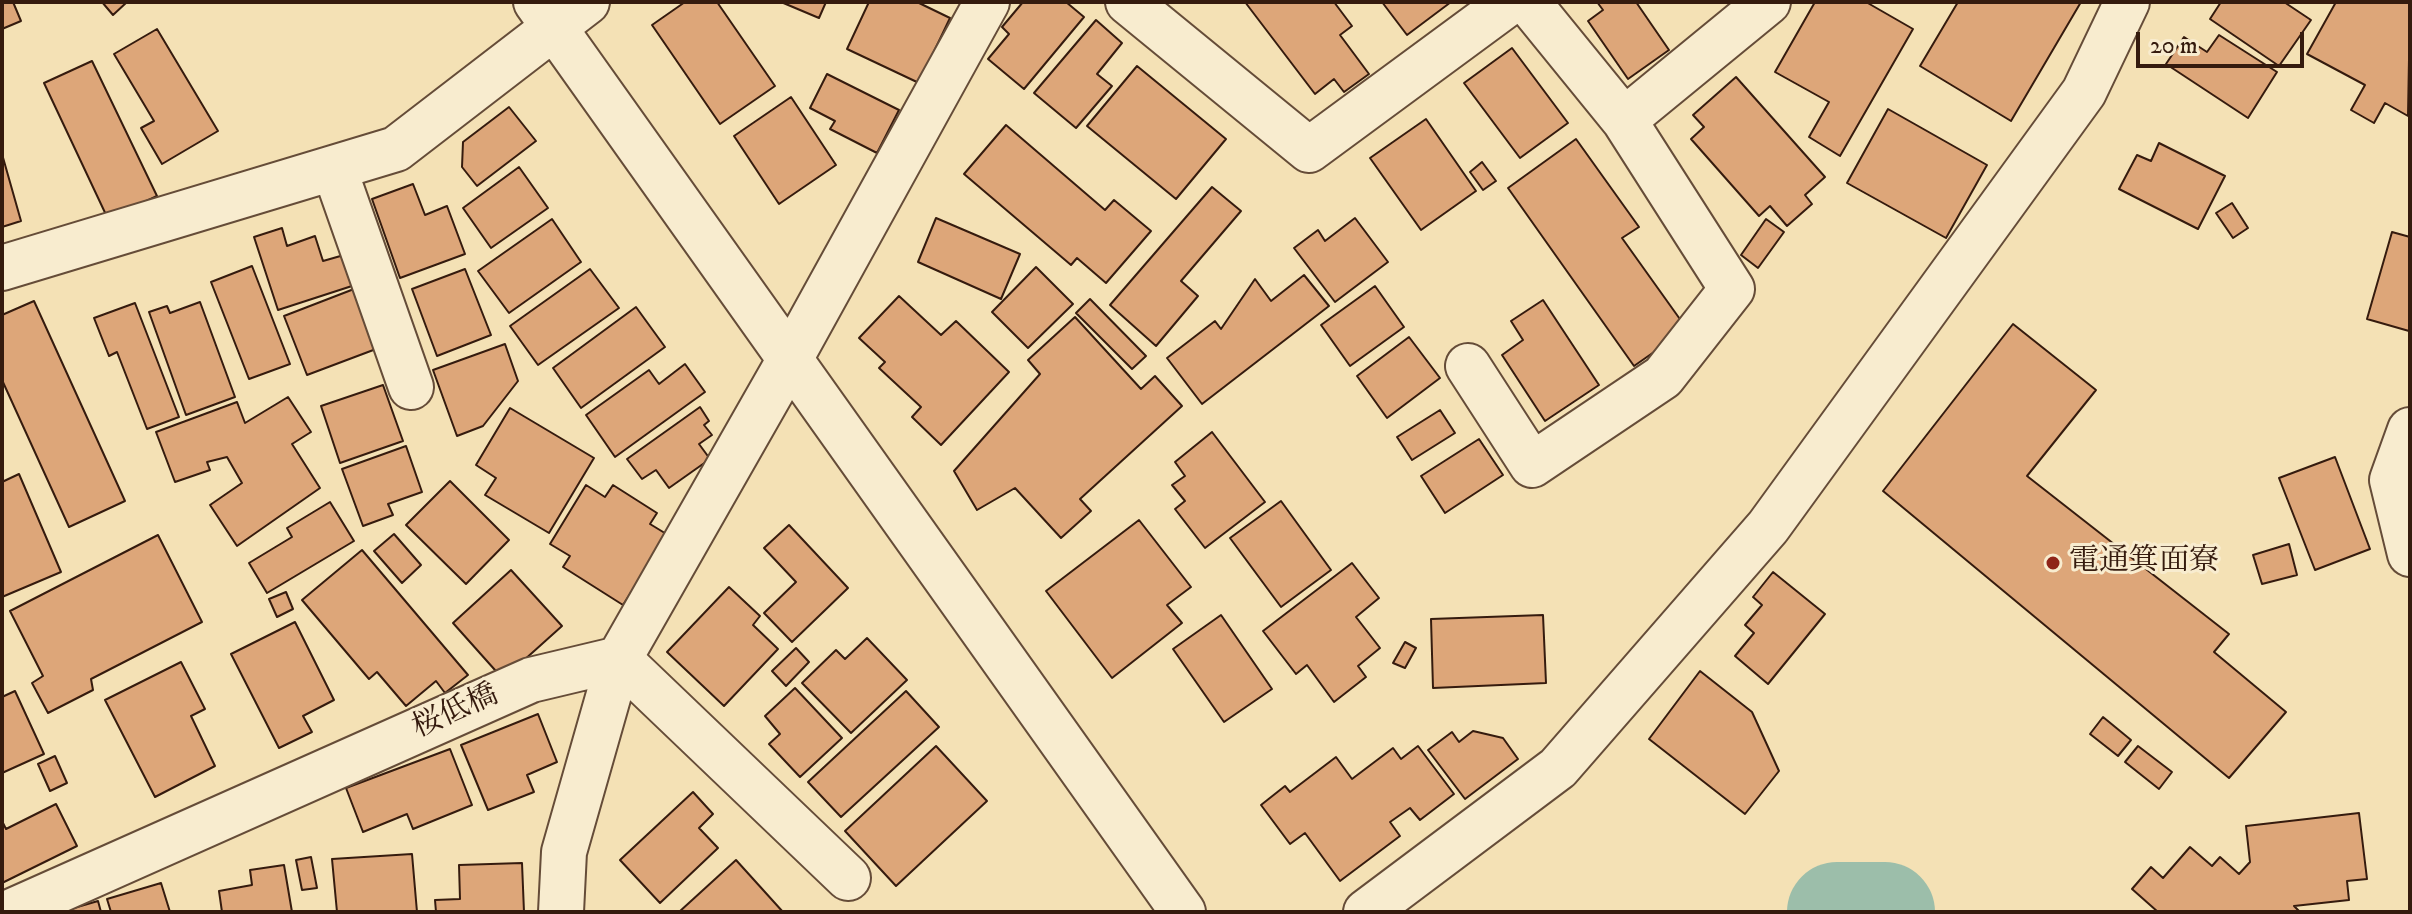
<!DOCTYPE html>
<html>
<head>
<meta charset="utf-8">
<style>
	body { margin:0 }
	#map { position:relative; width:2412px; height:914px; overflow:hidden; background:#f4e1b5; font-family:"IM FELL DW Pica",serif }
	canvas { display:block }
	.frame { position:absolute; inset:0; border:4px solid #351b0e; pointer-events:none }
	.scale { position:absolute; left:2136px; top:32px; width:168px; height:36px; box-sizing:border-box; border:4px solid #351b0e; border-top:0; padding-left:10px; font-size:24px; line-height:28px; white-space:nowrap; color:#351b0e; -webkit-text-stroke:6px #f8eccf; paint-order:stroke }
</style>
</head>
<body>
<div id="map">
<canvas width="2412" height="914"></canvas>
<div class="frame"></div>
<div class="scale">20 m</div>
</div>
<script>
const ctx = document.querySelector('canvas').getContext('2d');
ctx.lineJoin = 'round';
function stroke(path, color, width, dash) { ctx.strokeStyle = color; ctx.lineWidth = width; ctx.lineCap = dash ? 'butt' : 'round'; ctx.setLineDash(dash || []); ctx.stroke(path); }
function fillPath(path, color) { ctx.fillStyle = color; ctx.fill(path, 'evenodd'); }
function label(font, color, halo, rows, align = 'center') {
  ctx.font = font + ' "IM FELL DW Pica","Noto Serif JP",serif'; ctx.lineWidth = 6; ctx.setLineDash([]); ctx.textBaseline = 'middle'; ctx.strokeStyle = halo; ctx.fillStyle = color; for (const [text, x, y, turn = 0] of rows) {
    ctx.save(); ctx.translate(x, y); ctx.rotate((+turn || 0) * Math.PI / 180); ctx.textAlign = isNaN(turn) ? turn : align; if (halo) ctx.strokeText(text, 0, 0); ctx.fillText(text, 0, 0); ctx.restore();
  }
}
stroke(new Path2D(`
	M1837,912h48`), '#9cbeaa', 100);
const building = new Path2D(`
	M2,2h11l8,19 -19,8z
	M102,2h25l-14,13z
	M685,2h32l58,84 -55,38 -68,-99z
	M781,2h45l-7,16z
	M869,2h48l33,16 -31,65 -72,-34z
	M1023,2h43l18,15 -60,72 -36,-30 21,-25 -7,-7z
	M1245,2h89l18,24 -12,9 29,39 -25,18 -10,-13 -19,15z
	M1382,2h69l-44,33z
	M1597,2h39l33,48 -41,29 -40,-58 15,-11z
	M1815,2h51l47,27 -73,127 -31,-19 20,-35 -54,-30z
	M1958,2h123l-70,119 -91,-55z
	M2221,2h63l27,18 -32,46 -69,-47z
	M2336,2l74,1 -2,113 -23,-13 -11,20 -23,-13 14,-25 -58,-31z
	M1096,20l26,23 -25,31 15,12 -36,42 -42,-35z
	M157,29l61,102 -56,33 -21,-36 13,-7 -40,-67z
	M2219,35l58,37 -29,46 -82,-54 18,-27 23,15z
	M1512,48l56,75 -48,35 -56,-75z
	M92,61l65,135 -49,23 -64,-136z
	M1137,66l89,73 -50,60 -89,-73z
	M827,74l72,36 -22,43 -47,-24 5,-8 -25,-13z
	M1736,77l89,100 -20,18 7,9 -25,22 -17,-20 -11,10 -68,-77 13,-12 -11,-12z
	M791,97l45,68 -57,39 -45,-68z
	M509,107l27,34 -59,45 -15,-19 1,-25z
	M1888,109l99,56 -41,73 -99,-55z
	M1426,119l50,72 -55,39 -51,-72z
	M1006,125l99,85 9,-10 37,31 -45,52 -29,-25 -6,7 -107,-91z
	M1576,139l63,88 -17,11 65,91 -53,37 -126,-178z
	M2159,143l66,33 -27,53 -79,-40 18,-34 14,6z
	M2,154l19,67 -19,6z
	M1482,162l14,19 -13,9 -13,-18z
	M519,167l29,41 -57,40 -28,-40z
	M413,184l12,31 22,-9 18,48 -65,24 -28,-79z
	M1212,187l29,24 -60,70 17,15 -42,50 -46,-41z
	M2232,203l16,25 -15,10 -17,-25z
	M936,218l84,36 -19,45 -83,-37z
	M1355,218l33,44 -53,40 -41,-54 24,-18 7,11z
	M552,219l29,43 -72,51 -31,-42z
	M1766,219l18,13 -26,36 -17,-13z
	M282,228l5,18 28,-10 8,25 21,-6 11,30 -77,25 -24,-73z
	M2392,232l18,5 -1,94 -42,-12z
	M252,266l38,98 -41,15 -38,-97z
	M1036,267l37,37 -45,44 -36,-36z
	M465,269l26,66 -54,21 -25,-67z
	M590,269l29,39 -81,57 -28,-39z
	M1304,275l25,31 -127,98 -35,-46 48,-37 6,8 34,-50 16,22z
	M1375,286l29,41 -54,39 -29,-41z
	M354,289l22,60 -69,26 -23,-59z
	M899,296l42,39 15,-14 53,51 -68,73 -29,-28 9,-10 -42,-39 6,-6 -26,-24z
	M1090,299l56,57 -14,13 -56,-56z
	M1543,300l56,85 -54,36 -43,-66 21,-15 -12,-19z
	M34,301l91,200 -56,26 -67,-147v-65z
	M200,302l35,95 -49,18 -37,-103 18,-6 3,7z
	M135,303l44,114 -32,12 -30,-77 -8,4 -15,-38z
	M636,307l29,40 -84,61 -28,-40z
	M1075,317l66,72 14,-13 27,30 -102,93 11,12 -30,27 -46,-50 -38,22 -23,-39 86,-97 -12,-14z
	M2013,324l83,66 -69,86 202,158 -15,18 72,60 -57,66 -346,-287z
	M1409,337l31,41 -53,40 -30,-42z
	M505,344l13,37 -35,45 -26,10 -24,-66z
	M685,364l20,28 -90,65 -29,-42 63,-45 10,14z
	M383,385l20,56 -63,22 -19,-57z
	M288,397l23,35 -19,12 28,44 -83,58 -27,-41 32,-22 -15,-26 -20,5 3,8 -35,12 -19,-50 81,-30 8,21z
	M700,407l9,14 -5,4 8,10 -13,9 11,15 -41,29 -13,-18 -14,9 -15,-20z
	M510,408l84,50 -45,75 -64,-38 11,-17 -20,-13z
	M1440,410l15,23 -43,27 -15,-23z
	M1212,432l53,70 -60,46 -30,-39 10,-8 -13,-16 13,-9 -10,-14z
	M1479,439l24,36 -58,38 -24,-37z
	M406,446l16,46 -34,12 5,11 -30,11 -21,-57z
	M2335,457l35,92 -55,21 -36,-92z
	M19,474l42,98 -59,25v-115z
	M450,481l59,59 -43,44 -60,-59z
	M586,485l19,12 8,-12 44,28 -7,11 18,11 -45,70 -60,-38 7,-11 -20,-12z
	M1281,501l50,69 -50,37 -51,-69z
	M330,502l24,39 -87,52 -18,-30 43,-26 -5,-9z
	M1139,520l52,67 -24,18 15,18 -70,55 -66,-87z
	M789,525l59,63 -56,54 -28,-29 32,-31 -32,-34z
	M394,534l27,31 -19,18 -28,-32z
	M158,535l44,87 -111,57 2,11 -45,23 -16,-30 11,-7 -33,-65z
	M2289,544l8,31 -35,9 -9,-29z
	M362,550l106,125 -23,18 -9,-12 -30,25 -29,-34 -8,7 -67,-79z
	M1352,563l27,35 -23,19 24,31 -22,18 8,11 -32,25 -27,-37 -11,9 -33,-43z
	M511,570l51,56 -59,53 -50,-56z
	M1773,572l52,42 -57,70 -33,-28 19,-23 -9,-8 17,-20 -9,-8z
	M729,587l31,29 -7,9 25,24 -54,57 -57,-54z
	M286,592l7,17 -16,8 -8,-18z
	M1221,615l51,74 -48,33 -51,-73z
	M1543,615l3,68 -113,5 -2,-69z
	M295,622l39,78 -31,16 9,16 -33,16 -48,-94z
	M867,638l40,42 -56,53 -49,-50 34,-33 9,9z
	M1405,642l11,6 -11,20 -12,-5z
	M796,648l13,14 -23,24 -14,-15z
	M181,662l24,47 -14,7 24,50 -60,31 -50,-97z
	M1700,671l52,41 27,59 -34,43 -96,-75z
	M795,688l47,50 -42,39 -31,-33 11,-10 -15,-18z
	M15,691l29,63 -42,19v-76z
	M906,691l33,36 -98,90 -33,-35z
	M538,714l19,48 -30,13 7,17 -46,18 -27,-65z
	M2103,717l28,23 -13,16 -28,-22z
	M1473,731l30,7 15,21 -53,40 -37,-49 24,-18 7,10z
	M936,746l51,55 -91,85 -51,-55z
	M1418,746l36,48 -34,26 -10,-12 -20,14 10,14 -60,45 -35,-48 -15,11 -29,-39 24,-19 5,6 46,-35 16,22 41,-31 8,11z
	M2138,746l34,26 -13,17 -34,-27z
	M450,749l22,56 -59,24 -6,-15 -44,18 -17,-44z
	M55,756l12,27 -17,8 -12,-27z
	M693,792l20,22 -14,14 19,20 -58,55 -40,-43z
	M56,804l21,42 -75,37v-62l4,8z
	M2359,813l8,66 -20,2 2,19 -55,6 6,6h-142l-26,-23 19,-22 12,11 27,-31 22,19 8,-9 19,17 11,-12 -4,-36z
	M412,854l5,58h-80l-5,-53z
	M311,857l6,31 -15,2 -6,-30z
	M736,860l47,52h-104z
	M522,863l2,49h-88l-1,-12 25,-1 -1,-34z
	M284,865l8,47h-70l-3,-21 33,-6 -2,-15z
	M161,883l9,29h-59l-4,-13z
	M98,901l3,11h-41z`);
fillPath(building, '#dda679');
stroke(building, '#351b0e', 2);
const minor = new Path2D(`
	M536,2l647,910
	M1128,2l181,148 201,-148
	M1624,120l144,-118
	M334,168l77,219
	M2,268l394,-119 191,-147
	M1468,366l64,99 131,-88 69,-88 -108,-169 -96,-118
	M2410,430l-18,50 18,74
	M10,912l521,-232 88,-21 229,219
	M561,912l3,-60 55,-193 171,-300 197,-357
	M1366,912l192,-144 210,-241 316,-435 43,-90`);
stroke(minor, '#654c38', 48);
stroke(minor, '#f8eccf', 44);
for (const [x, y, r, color] of [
	[2053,563,8,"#8f2418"]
]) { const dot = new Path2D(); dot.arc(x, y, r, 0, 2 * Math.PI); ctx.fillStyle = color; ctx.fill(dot); stroke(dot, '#f8eccf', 3); }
label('30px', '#351b0e', '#f8eccf', [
	["電通箕面寮",2069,563]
], 'left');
label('30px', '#351b0e', '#f8eccf', [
	["桜低橋",456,713,-24]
]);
</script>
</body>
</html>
